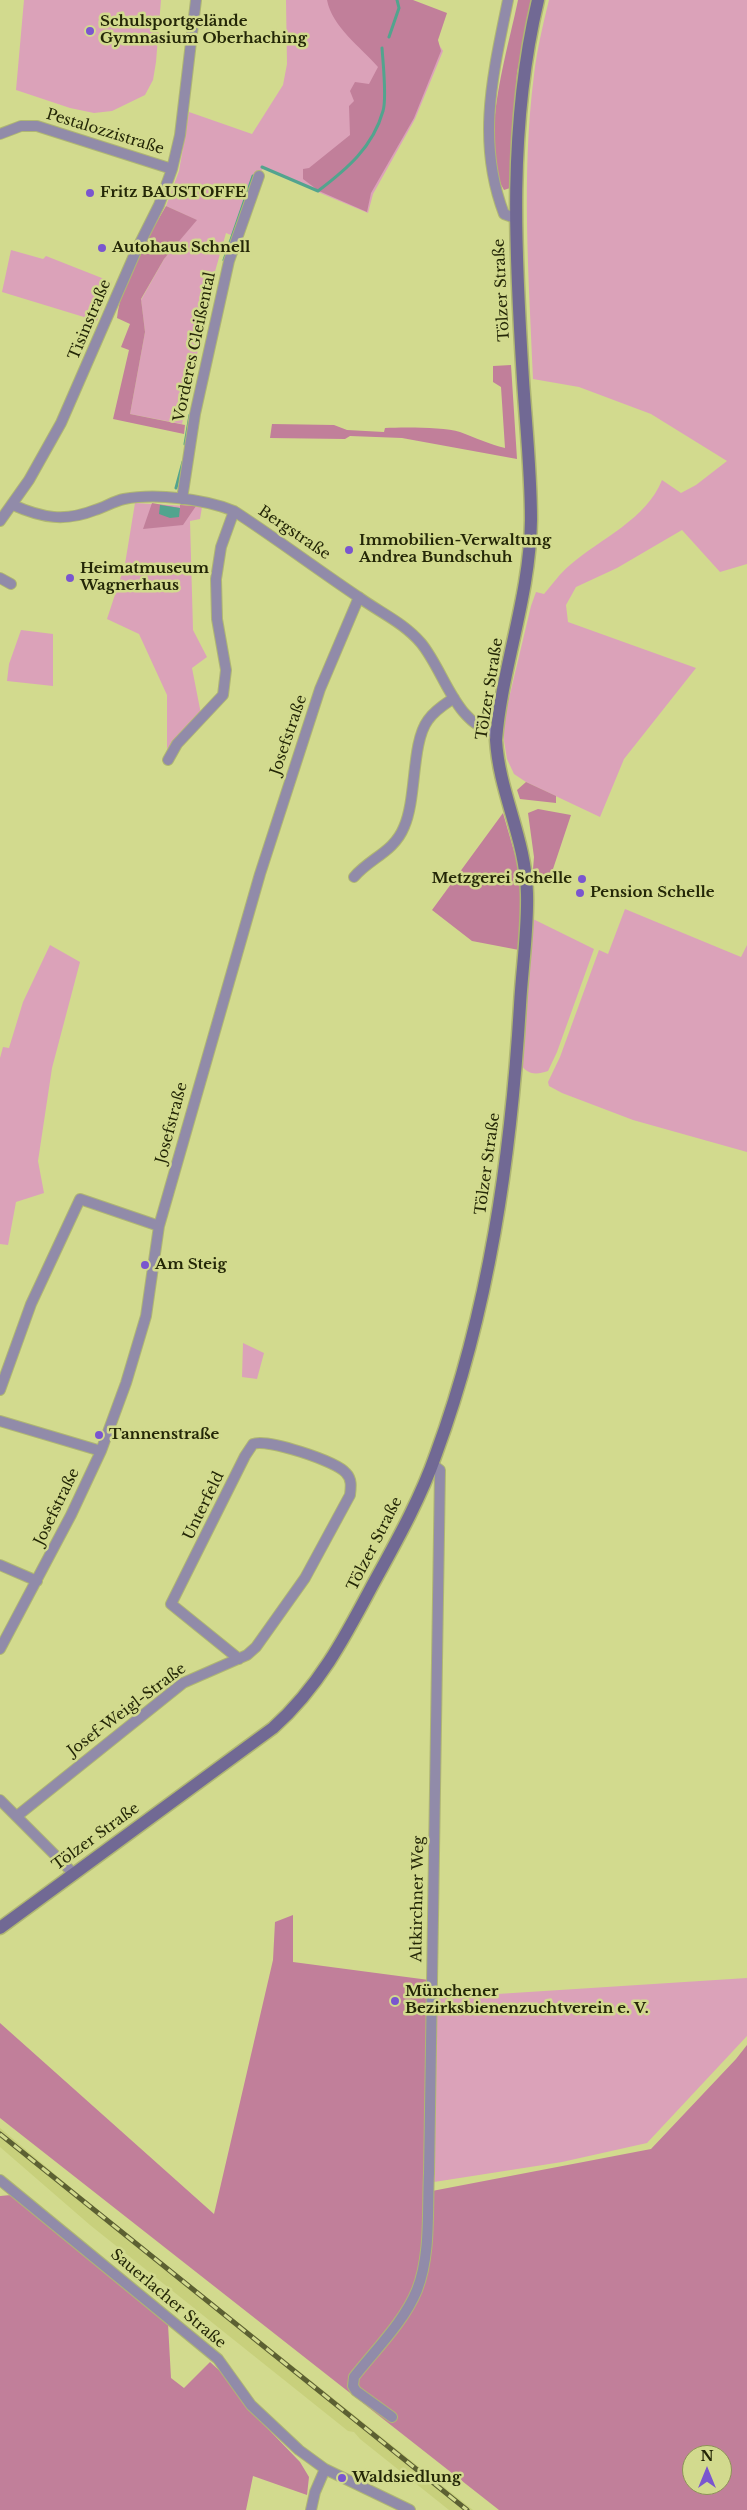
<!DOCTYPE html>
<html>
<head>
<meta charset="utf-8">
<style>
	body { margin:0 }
	#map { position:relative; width:747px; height:2510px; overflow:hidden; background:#d2da8e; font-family:"Libre Baskerville",serif }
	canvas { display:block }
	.north { position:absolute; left:682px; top:2445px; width:50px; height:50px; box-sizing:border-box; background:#d2da8e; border:1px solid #8c9258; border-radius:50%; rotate:0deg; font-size:14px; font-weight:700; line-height:20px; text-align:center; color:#242707 }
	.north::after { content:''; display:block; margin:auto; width:18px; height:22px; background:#7a56cf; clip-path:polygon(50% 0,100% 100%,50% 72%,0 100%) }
</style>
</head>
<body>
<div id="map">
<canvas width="747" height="2510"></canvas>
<div class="north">N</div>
</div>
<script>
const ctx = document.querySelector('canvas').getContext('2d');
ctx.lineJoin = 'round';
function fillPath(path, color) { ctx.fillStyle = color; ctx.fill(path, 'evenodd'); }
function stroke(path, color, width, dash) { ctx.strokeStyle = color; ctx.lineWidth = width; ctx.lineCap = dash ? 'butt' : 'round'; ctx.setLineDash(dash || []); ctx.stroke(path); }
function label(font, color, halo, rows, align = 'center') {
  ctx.font = font + ' "Libre Baskerville",serif'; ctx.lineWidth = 5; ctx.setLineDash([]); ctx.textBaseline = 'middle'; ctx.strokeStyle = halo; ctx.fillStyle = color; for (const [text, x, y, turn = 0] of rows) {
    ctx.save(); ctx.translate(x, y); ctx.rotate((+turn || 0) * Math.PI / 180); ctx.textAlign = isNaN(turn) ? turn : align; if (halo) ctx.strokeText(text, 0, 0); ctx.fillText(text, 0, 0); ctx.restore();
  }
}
fillPath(new Path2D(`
	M0,2128l100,84 373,298h-24l-89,-71 -6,-7 -6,-1 -258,-206 -90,-78z`), '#c8d07c');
fillPath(new Path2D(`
	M24,0h137l-5,62 -3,18 -8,15 -33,16 -18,2 -24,-5 -54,-18z
	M286,0h107l43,40 7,11 -28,68 -42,75 -5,19 -105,-44 -8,9 -22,58 -7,-3 -12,42 -32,149 -52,-10 15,-82 -4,-32 23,-41 32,-39 -30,-14 13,-35 10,-59 63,22 31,-49 4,-21z
	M549,0h198v564l-27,8 -38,-42 -65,38 -41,19 -10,18 2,17 128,46 -72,91 -24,58 -74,-35 -12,-8 -7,-15 -3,-18v-22l27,-113 5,-14 8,2c8,-9 16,-21 26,-29 30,-26 77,-46 92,-85l19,13 15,-8 31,-24 -76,-47 -72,-27 -46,-8c-4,-101 -12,-204 1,-304 3,-26 9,-50 15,-75z
	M11,250l32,9 3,-3 66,26 -15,39 -95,-29z
	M135,503l67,4 -2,12 -10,2 3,109 14,27 -15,11 9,46 -34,35v-54l-28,-61 -32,-15 18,-55z
	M21,630l32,4v52l-46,-5 2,-17z
	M625,909l116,48 6,-12v207l-114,-32 -71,-27 -13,-7 -1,-4 12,-25 39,-107 9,4z
	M531,918l63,31 -37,103 -9,19c-12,4 -20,4 -28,-7z
	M50,945l30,17 -28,106 -14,93 6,32 -28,9 -8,43 -8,-1v-186l3,-11 6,1 14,-46z
	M243,1343l21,10 -7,26 -15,-2z
	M747,1978v58l-100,107 -85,19 -128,20 1,-184z`), '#dba2b9');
fillPath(new Path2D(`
	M327,0h86l34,13 -9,27 3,11 -27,67 -43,75 -4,19 -48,-21 -16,-12v-10l6,-1 41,-33 -1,-29 5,-5 -4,-10 5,-9 14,2 9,-17c-17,-20 -46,-40 -51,-67z
	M518,0h14l-15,73 -7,115 -6,2c-26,-46 4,-140 14,-190z
	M166,206l31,14 -33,39 -23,40 4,33 -15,82 55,11 -1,9 -71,-15 16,-69 -8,-3 9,-23 -13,-6c5,-40 29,-77 49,-112z
	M511,365l6,94 -115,-21 -52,-2 -5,3 -75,-1 2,-14 62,1 13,5 37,2 1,-4c19,-1 59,-1 75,4 16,6 29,12 45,16l-4,-61 -8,-5v-16z
	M152,503l28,5v-3l16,1 -13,19 -40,4z
	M526,782l30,14v7l-36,-4 -3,-9z
	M538,809l33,6 -21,63 -18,3 2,-24 -6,-44z
	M503,813l19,66 -3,71 -47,-9 -40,-31z
	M293,1915v47l136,18 3,211 219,-42 85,-90 11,-14v465h-248l-499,-392v-95l214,191 59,-254 2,-38zM692,2455h30v30h-30z
	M11,2195l157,129 3,54 13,10 26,-26 21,19 16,26 53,55 9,15 -2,18 -54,-19 -7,34h-246v-314z`), '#c17f9a');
fillPath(new Path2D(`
	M160,505l20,3 -1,9 -9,1 -11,-4z`), '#52a48e');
stroke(new Path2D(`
	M389,37l10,-29 -2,-8
	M262,167l56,24c29,-22 55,-44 65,-80 4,-13 0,-48 -1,-63
	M224,260l29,-84
	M185,444l5,-29
	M176,488l7,-26`), '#52a48e', 3);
const minor = new Path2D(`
	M508,0c-15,74 -32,141 -4,214l11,4
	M0,134l21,-8h16l135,43
	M182,499l13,-85 34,-153 30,-85
	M13,505c29,13 52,17 82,5 10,-3 19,-9 29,-11 32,-6 81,0 110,12 43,28 84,59 126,87 21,15 44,25 61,45 24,29 34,82 76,90
	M0,521l29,-41 32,-57 75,-172 23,-46 13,-36 8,-34 16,-135
	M0,578l11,6
	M168,760l9,-16 46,-49 3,-25 -9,-51 -1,-40 5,-32 13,-36
	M354,877c16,-19 40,-25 50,-50 13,-29 7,-84 24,-107 7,-10 17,-16 26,-22
	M0,1390l31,-86 49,-105 79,27
	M0,1421l101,30
	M0,1565l37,16
	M0,1649l71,-134 30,-64 25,-68 20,-67 13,-90 101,-352 60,-185 39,-92
	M0,1800l74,74
	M17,1816l166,-133 64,-28 9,-8 49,-69 45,-83c1,-8 2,-16 -4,-22 -10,-12 -80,-35 -93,-29l-8,12 -74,148 68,55
	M0,2180l218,179 33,46 48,45 26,19 85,41
	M392,2417l-36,-26 -3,-5 1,-9c21,-27 50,-55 63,-87 14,-36 10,-79 12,-117l11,-703 -8,-6
	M311,2510l4,-18 10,-23`);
const secondary = new Path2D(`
	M0,1928l273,-200c45,-40 71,-89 99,-142 23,-42 48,-86 64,-132 53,-144 75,-297 84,-449 2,-37 8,-74 7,-111 -1,-55 -28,-101 -31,-154 6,-74 34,-143 35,-220 0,-47 -5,-94 -8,-140 -8,-128 -15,-254 15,-380`);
stroke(minor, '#afb673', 12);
stroke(secondary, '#afb673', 15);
stroke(minor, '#918ba9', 10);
stroke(secondary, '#716994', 12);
const rail = new Path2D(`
	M0,2134l467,376`);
stroke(rail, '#5c6032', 5);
stroke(rail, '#d2da8e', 3, [9]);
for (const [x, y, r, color] of [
	[90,31,5,"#7a56cf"],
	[90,193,5,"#7a56cf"],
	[102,248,5,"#7a56cf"],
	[349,550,5,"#7a56cf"],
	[70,578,5,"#7a56cf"],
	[582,879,5,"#7a56cf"],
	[580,893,5,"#7a56cf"],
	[145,1265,5,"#7a56cf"],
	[99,1435,5,"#7a56cf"],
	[395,2001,5,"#7a56cf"],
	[342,2478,5,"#7a56cf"]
]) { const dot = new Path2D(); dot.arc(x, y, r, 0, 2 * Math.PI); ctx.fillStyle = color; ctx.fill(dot); stroke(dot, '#d2da8e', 2); }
label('bold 15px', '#242707', '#d2da8e', [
	["Schulsportgelände",100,22],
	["Gymnasium Oberhaching",100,39],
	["Fritz BAUSTOFFE",100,193],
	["Autohaus Schnell",112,248],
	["Immobilien-Verwaltung",359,541],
	["Andrea Bundschuh",359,558],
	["Heimatmuseum",80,569],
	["Wagnerhaus",80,586],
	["Metzgerei Schelle",572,879,"right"],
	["Pension Schelle",590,893],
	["Am Steig",155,1265],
	["Tannenstraße",109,1435],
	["Münchener",405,1992],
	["Bezirksbienenzuchtverein e. V.",405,2009],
	["Waldsiedlung",352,2478]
], 'left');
label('15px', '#242707', '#d2da8e', [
	["Pestalozzistraße",105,132,17],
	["Tölzer Straße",502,290,-93],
	["Tisinstraße",90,320,-67],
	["Vorderes Gleißental",195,347,-78],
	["Bergstraße",294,533,34],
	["Tölzer Straße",490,689,-81],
	["Josefstraße",289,735,-71],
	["Josefstraße",172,1123,-75],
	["Tölzer Straße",488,1164,-82],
	["Unterfeld",204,1506,-64],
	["Josefstraße",57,1507,-64],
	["Tölzer Straße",375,1544,-63],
	["Josef-Weigl-Straße",127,1710,-37],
	["Tölzer Straße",96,1837,-36],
	["Altkirchner Weg",418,1899,-89],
	["Sauerlacher Straße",168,2299,40]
]);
</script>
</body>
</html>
